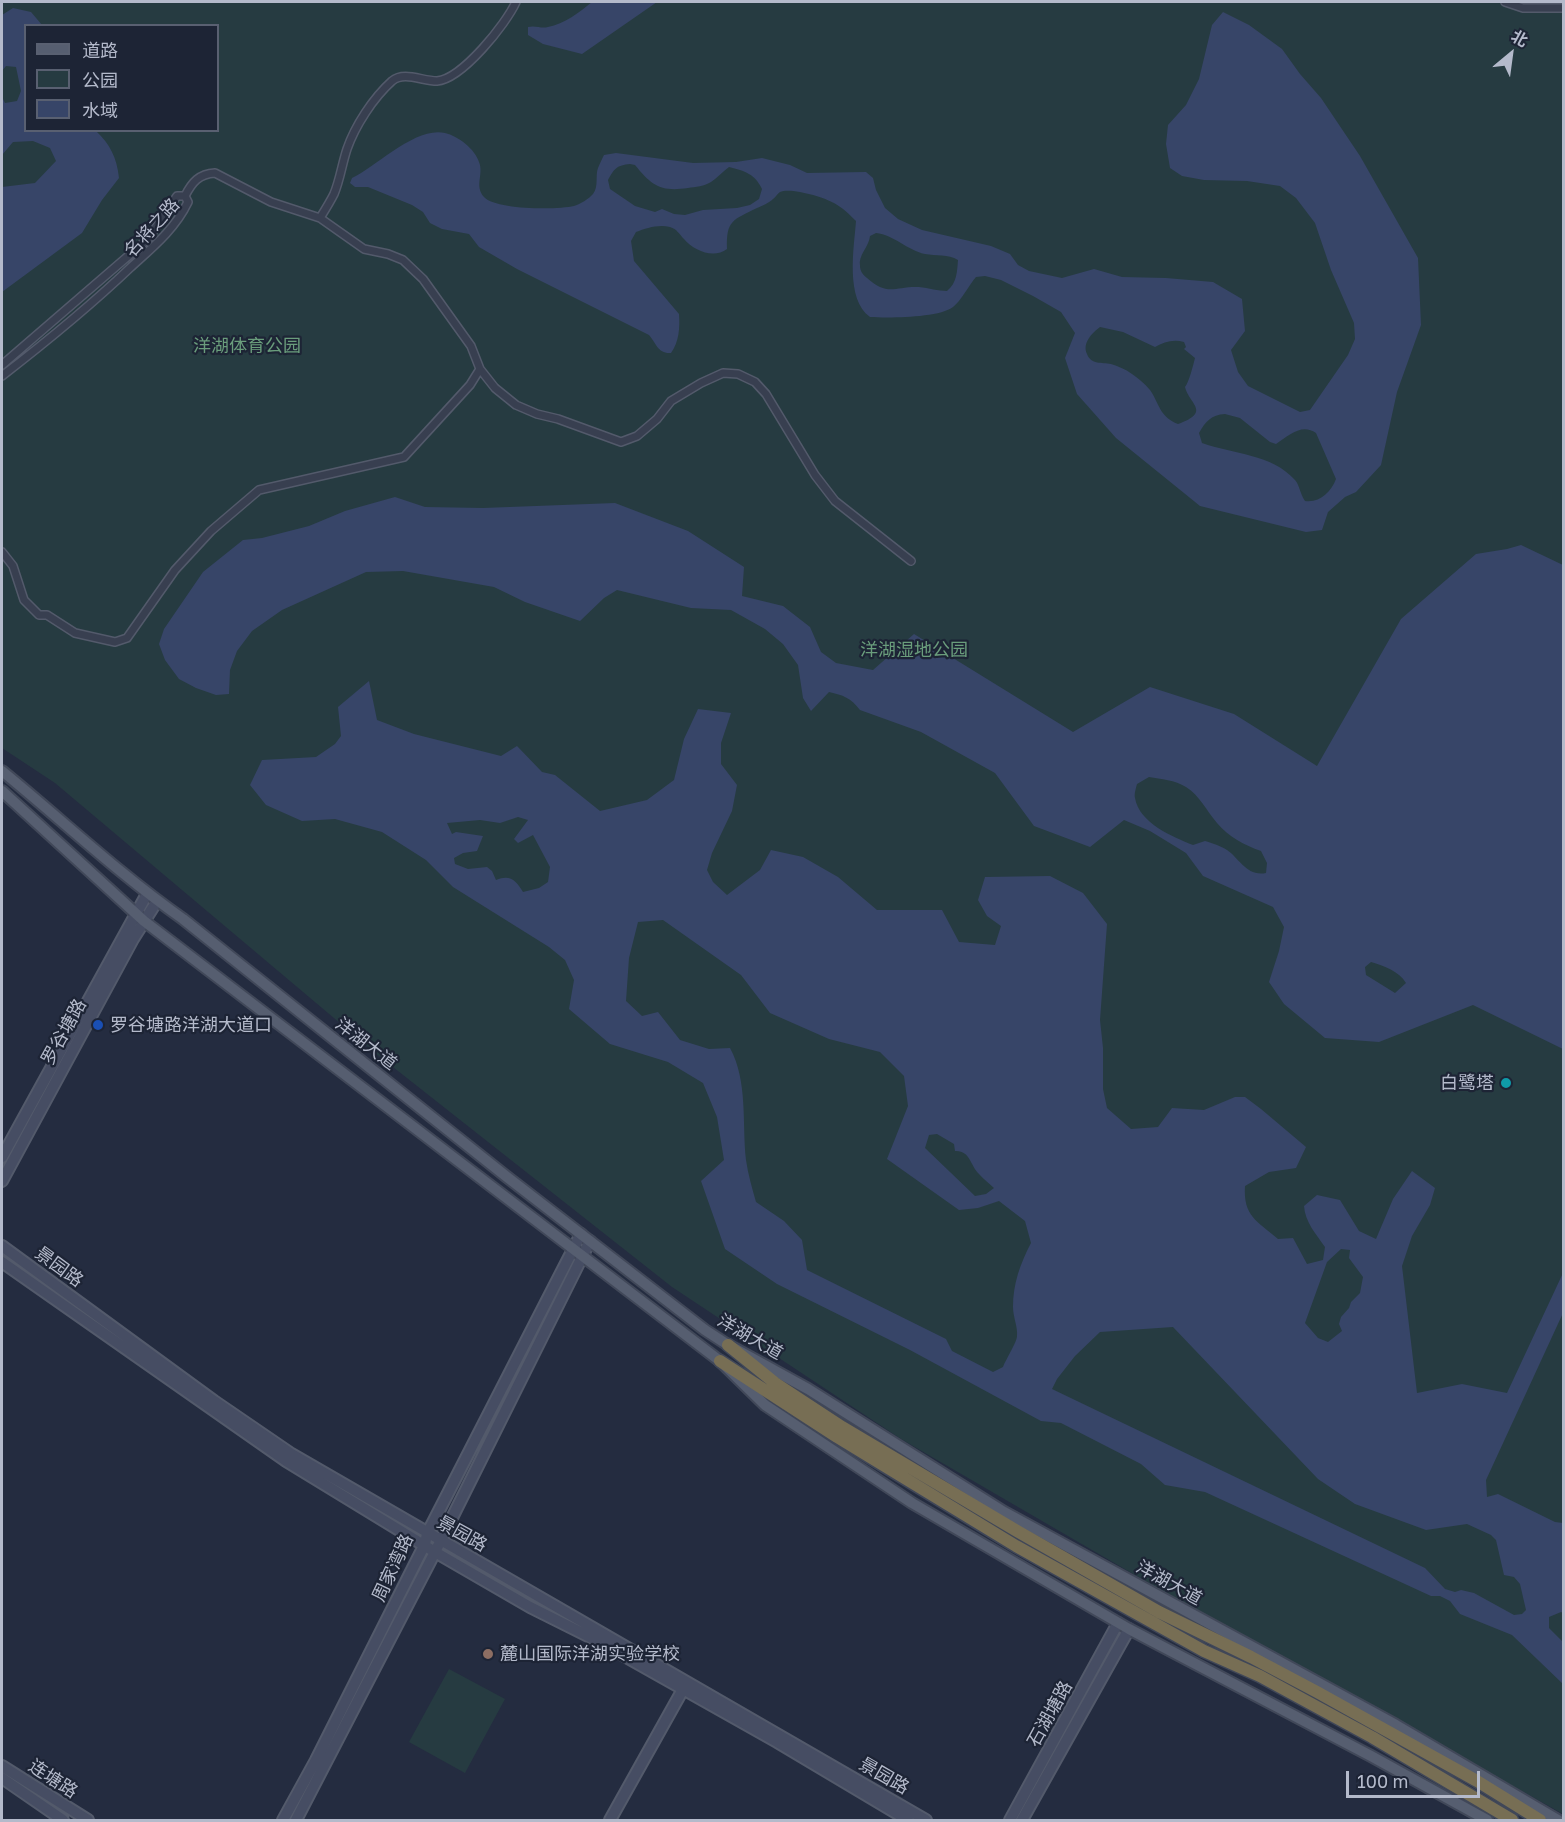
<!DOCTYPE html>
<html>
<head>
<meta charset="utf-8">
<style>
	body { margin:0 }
	#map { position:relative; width:1565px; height:1822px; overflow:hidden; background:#242c40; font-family:"Golos Text","Noto Sans SC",sans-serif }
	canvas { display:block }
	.frame { position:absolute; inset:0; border:3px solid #b4bacb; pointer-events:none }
	.legend { position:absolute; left:24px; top:24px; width:195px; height:108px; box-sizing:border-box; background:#1d2435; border:2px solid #596071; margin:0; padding:8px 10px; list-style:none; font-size:18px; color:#b4bacb }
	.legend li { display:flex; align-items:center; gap:12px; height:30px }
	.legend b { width:30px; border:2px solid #596071 }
	.north { position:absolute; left:1481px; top:24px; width:60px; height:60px; -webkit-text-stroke:4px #1d2435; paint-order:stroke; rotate:29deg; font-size:16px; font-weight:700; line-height:24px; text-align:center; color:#b4bacb }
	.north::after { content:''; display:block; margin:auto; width:21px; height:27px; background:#b4bacb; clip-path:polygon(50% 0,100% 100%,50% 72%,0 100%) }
	.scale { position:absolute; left:1346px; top:1771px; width:134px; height:27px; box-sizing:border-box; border:3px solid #b4bacb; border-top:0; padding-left:8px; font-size:18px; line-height:21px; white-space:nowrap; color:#b4bacb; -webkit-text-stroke:4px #1d2435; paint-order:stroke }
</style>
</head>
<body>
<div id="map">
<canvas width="1565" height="1822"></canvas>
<div class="frame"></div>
<ul class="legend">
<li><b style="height:8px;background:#565e70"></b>道路</li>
<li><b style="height:16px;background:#263b41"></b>公园</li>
<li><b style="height:16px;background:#374568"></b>水域</li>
</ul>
<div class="north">北</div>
<div class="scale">100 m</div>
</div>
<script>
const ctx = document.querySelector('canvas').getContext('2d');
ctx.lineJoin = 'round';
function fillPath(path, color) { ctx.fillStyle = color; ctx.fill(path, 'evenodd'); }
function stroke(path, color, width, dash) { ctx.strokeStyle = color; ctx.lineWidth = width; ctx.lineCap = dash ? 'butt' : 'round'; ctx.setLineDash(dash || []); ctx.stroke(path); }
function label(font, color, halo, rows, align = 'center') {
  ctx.font = font + ' "Golos Text","Noto Sans SC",sans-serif'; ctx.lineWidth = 4.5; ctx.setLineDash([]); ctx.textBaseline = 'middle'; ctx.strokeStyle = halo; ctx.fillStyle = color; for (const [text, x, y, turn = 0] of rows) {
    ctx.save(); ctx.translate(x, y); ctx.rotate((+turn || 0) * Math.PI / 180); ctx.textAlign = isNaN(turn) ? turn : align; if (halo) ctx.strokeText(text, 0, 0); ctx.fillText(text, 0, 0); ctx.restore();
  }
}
fillPath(new Path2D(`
	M2,2h1561v1812l-428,-239 -234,-136 -229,-152 -293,-231 -324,-273 -53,-35zM26,26h192v104h-192z
	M449,1669l56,30 -40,74 -56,-31z`), '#263b41');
fillPath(new Path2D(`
	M592,2h65l-75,52 -39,-10 -15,-9v-8c8,-2 13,2 20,0 16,-3 32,-15 44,-25z
	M13,8l18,4 11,13 -16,1v104l70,1c14,13 21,27 23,47l-17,22 -20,33 -80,59v-105l33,-4 21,-22 -6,-13 -17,-7 -20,1 -11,13v-58l3,6 12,-2 4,-10 -5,-24 -10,-1 -4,5v-56z
	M1223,12l26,13 33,24 18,25 21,24 39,58 58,102 3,67 -24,67 -16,73 -25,27 -11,5 -17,15 -6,18 -16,2 -106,-26 -84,-68 -39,-44 -12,-36 10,-25 -14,-21 -28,-16 -32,-16 -16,-4 -9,1c-7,8 -15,24 -23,30 -14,11 -64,11 -83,10 -25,-18 -16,-69 -14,-96 -7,-7 -13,-13 -22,-18 -10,-6 -44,-16 -54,-11 -4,3 -3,4 -7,7 -4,4 -11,7 -16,9 -24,12 -31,12 -30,41 -13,10 -33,2 -43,-10 -5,-5 -7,-10 -14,-12 -11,-3 -24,1 -34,5l-5,9 3,20 45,53c1,14 0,28 -8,39 -13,1 -15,-10 -22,-18l-132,-66 -38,-22 -10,-13 -27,-5 -12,-6 -7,-11 -11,-7 -44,-18h-13l-5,-4 2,-5c25,-12 64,-52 93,-45 13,3 30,16 34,29 5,12 -5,24 5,35 12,13 73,13 90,9 5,-1 16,-8 19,-12 6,-8 2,-18 5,-26 2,-5 4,-9 6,-13l12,-2 77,10 43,-1 26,-4 28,7 17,8 59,-1 7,6 3,12 9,18 13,11 24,11 69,16 19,8 8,11 11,6 33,7 32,-9 28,8 44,1 47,4 29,17 3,32 -14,19 7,22 10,14 52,26 10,-2 38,-55 7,-16 -1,-16 -23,-53 -16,-47 -19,-25 -16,-12 -33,-5 -43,-1 -22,-4 -12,-8 -4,-24 2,-19 18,-20 13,-26 13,-54zM630,164l5,1c17,21 26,27 53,23 7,-1 17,-2 23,-6 6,-4 11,-10 18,-15 16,4 26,7 33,22l-3,10 -9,6 -13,3 -34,2 -18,5 -11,-1 -12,-5 -7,3 -20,-6 -25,-17 -2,-9c6,-11 9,-15 22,-16zM876,233c18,2 31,17 49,21 11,2 23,0 33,6 -1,12 -1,23 -11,31 -9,0 -18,-3 -28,-4 -24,-1 -31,10 -52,-9 -4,-3 -7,-7 -7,-12 -2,-11 9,-19 10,-30zM1100,327l23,5 32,15c9,-5 18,-8 29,-5l2,5 -2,2 11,9c-2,8 -6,24 -10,29 4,17 27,25 -7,37 -17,-7 -18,-17 -26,-31 -4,-7 -14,-15 -20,-19 -7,-5 -14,-8 -21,-10 -9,-2 -20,1 -24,-10 -5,-11 5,-21 13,-27zM1225,414l15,4 30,24 6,2c13,-9 26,-21 40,-11l20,46c-5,13 -16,24 -31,22 -5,-7 -5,-15 -10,-21 -23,-26 -62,-26 -93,-37l-3,-10c7,-12 12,-18 26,-19z
	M395,497l30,10 58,1 132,-5 73,28 56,36 -2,29 41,10 27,21 11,25 15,11 37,7 41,-36 159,98 77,-45 84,27 83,52 84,-147 75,-65 31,-5 14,-4 42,20v484l-90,-44 -94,37 -54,-4 -41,-34 -15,-22 10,-31 5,-24 -11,-20 -70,-31 -17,-23 -36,-22 -26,-11 -34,27 -56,-21 -39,-53 -74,-41 -61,-22c-9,-12 -17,-15 -31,-18l-18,19 -8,-13 -5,-33 -15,-21 -18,-15 -34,-19 -40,-2 -74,-18 -13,8 -24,23 -55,-19 -31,-15 -91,-16 -37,1 -84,38 -30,21 -15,20 -7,19 -1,24 -13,1 -20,-7 -17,-9 -14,-19 -6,-16 5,-15 39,-57 40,-32 19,-2 47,-12 36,-15zM1149,777c12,2 26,3 37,10 14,9 20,23 31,36 12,14 27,22 44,28l6,12 -1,10c-19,4 -27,-15 -39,-23 -6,-4 -15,-7 -22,-9l-12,4c-20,-8 -54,-22 -58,-47 -1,-4 1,-10 2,-14zM1371,962c13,4 28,9 35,21l-11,10 -29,-18 -1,-8z
	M369,681l8,39 37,14 87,22 16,-10 25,26 13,3 45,36 47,-11 27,-20 10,-41 14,-30 33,4 -10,30v21l16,21 -5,26 -20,42 -5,17 6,12 14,13 33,-25 11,-20 32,7 35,20 39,33h65l17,32 36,3 6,-19 -14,-10 -9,-16 7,-23 65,-1 33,17 24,31 -7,96 3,28v41l4,19 24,21 27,-2 14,-19 32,2 31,-13h10l16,12 45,38 -10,21 -27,4 -24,14c-2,30 12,35 33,53l15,-1 14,26 16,-4 2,-13c-9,-13 -20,-25 -21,-41l13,-11 23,5 19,31 17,8 17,-40 19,-28 23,17 -5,17 -18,31 -10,30 15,127 45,-9 45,9 56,-120v40l-77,167 1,17 11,-3 57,28 8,1v90l-2,-1 -12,5v11l14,14v42l-51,-49 -52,-21 -10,-13 -10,-5h-9l-226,-104 -40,-7 -24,-21 -80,-41 -20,-2 -131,-71 -133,-66 -52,-35 -24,-68 23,-21 -7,-43 -14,-34 -35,-21 -58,-18 -41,-35 5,-29 -9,-20 -16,-13 -96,-60 -27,-27 -44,-28 -47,-13 -33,2 -36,-16 -16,-20 12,-25 54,-3 19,-13 6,-8 -3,-29zM518,817l10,3 -14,19 4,4 15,-8 17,32 -2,15 -9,6 -16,4c-7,-12 -13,-18 -27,-12l-4,-9 -5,-4 -19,2 -13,-5 -1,-6 9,-5 14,-2 6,-15 -27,-4 -4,2 -5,-11 33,-3 20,3zM663,920l78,55 29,38 59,26 51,13 24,24 4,30 -21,53 72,51 19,-2 21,-7 26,20 6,22c-11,21 -18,41 -18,64 0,10 5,20 4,29 0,6 -11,23 -14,31l-10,5 -41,-21 -6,-12 -139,-69 -5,-30 -18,-19 -28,-19c-4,-14 -8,-28 -10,-42 -4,-37 2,-79 -16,-112l-21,1 -29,-9 -22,-28 -16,4 -16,-15 3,-43 9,-36zM937,1134l17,10 1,7c15,-1 15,14 24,23 4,5 10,9 15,14l-8,6 -11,2 -50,-48 4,-13zM1341,1249l9,1 -1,8 14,19 -3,16 -9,9 -2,6 -8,9 -2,7 3,7 -14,11 -10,-4 -13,-15 22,-61zM1173,1327l145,152 37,25 71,26 41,-6 24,11 5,5 8,35 10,2 6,7 6,26 -4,4 -8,1 -40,-22 -13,-3 -6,2 -10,-3 -20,-21 -373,-179 5,-10 18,-23 25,-24z`), '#374568');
const street = new Path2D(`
	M1505,2l18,6h41
	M185,196c7,-14 14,-22 30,-23l56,29 49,16 44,31 24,5 15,6 20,19 48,67 9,23 15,19 21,17 21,9 21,5 63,23 16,-6 20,-17 14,-18 30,-18 22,-10 15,1 17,8 11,12 49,81 20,26 76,60
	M320,218c5,-8 10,-16 14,-24 6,-14 8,-30 13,-45 8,-23 26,-51 45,-68 12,-10 30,0 45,0 25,-2 69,-57 79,-79
	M2,365l147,-127 28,-42h8l3,6c-13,27 -35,45 -57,65 -41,39 -85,75 -129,109
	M2,552l11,14 11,34 15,15h8l28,18 40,9 12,-4 48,-68 36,-39 48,-41 145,-33 66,-72 10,-16`);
const secondary = new Path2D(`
	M2,1157l145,-263
	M2,1181l131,-242 24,-38
	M2,1246l212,155 76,52 636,367
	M2,1262l284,199 149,91 95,55 64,32 183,103 131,78
	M2,1766l86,54
	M2,1778l61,42
	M283,1820l33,-60 109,-216 2,-10 154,-300
	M296,1820l139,-268 155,-311
	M610,1820l76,-136
	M1010,1820l108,-197
	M1022,1820l107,-191`);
const primary = new Path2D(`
	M2,771c60,49 117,103 181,148l324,258 198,153 23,15 80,44 196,123 392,213 162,95
	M2,791l142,130 576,440 45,44 147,98 217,126 242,127 116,64`);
const highway = new Path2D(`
	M728,1345l47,38 67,44 175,104 142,81 92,45 66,35 160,89 63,39
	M720,1361l117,76 179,109 188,105 56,25 112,61 140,83`);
stroke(street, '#535a6b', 10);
stroke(secondary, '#535a6b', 14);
stroke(primary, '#414859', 14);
stroke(highway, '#404758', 15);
stroke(street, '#383f50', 7);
stroke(secondary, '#464d63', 10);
stroke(primary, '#565e70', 10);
stroke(highway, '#776e54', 12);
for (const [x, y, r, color] of [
	[98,1025,6,"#1a4fb4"],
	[1506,1083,6,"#0f9aa8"],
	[488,1654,6,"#8d6e63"]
]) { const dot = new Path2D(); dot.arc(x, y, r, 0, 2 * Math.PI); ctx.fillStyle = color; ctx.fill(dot); stroke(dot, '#1d2435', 2); }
label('18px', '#b4bacb', '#1d2435', [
	["名将之路",152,228,-48],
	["罗谷塘路",64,1032,-61],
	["洋湖大道",366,1044,38],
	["景园路",59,1267,36],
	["洋湖大道",750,1337,30],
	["景园路",462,1534,29],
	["周家湾路",393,1568,-65],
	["洋湖大道",1169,1583,29],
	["石湖塘路",1050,1714,-61],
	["景园路",884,1776,30],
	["连塘路",53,1779,33]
]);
label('18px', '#6a9d7c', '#1d2435', [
	["洋湖体育公园",247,346],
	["洋湖湿地公园",914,650]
]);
label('18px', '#b4bacb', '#1d2435', [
	["罗谷塘路洋湖大道口",110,1025],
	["白鹭塔",1494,1083,"right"],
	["麓山国际洋湖实验学校",500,1654]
], 'left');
</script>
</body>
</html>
